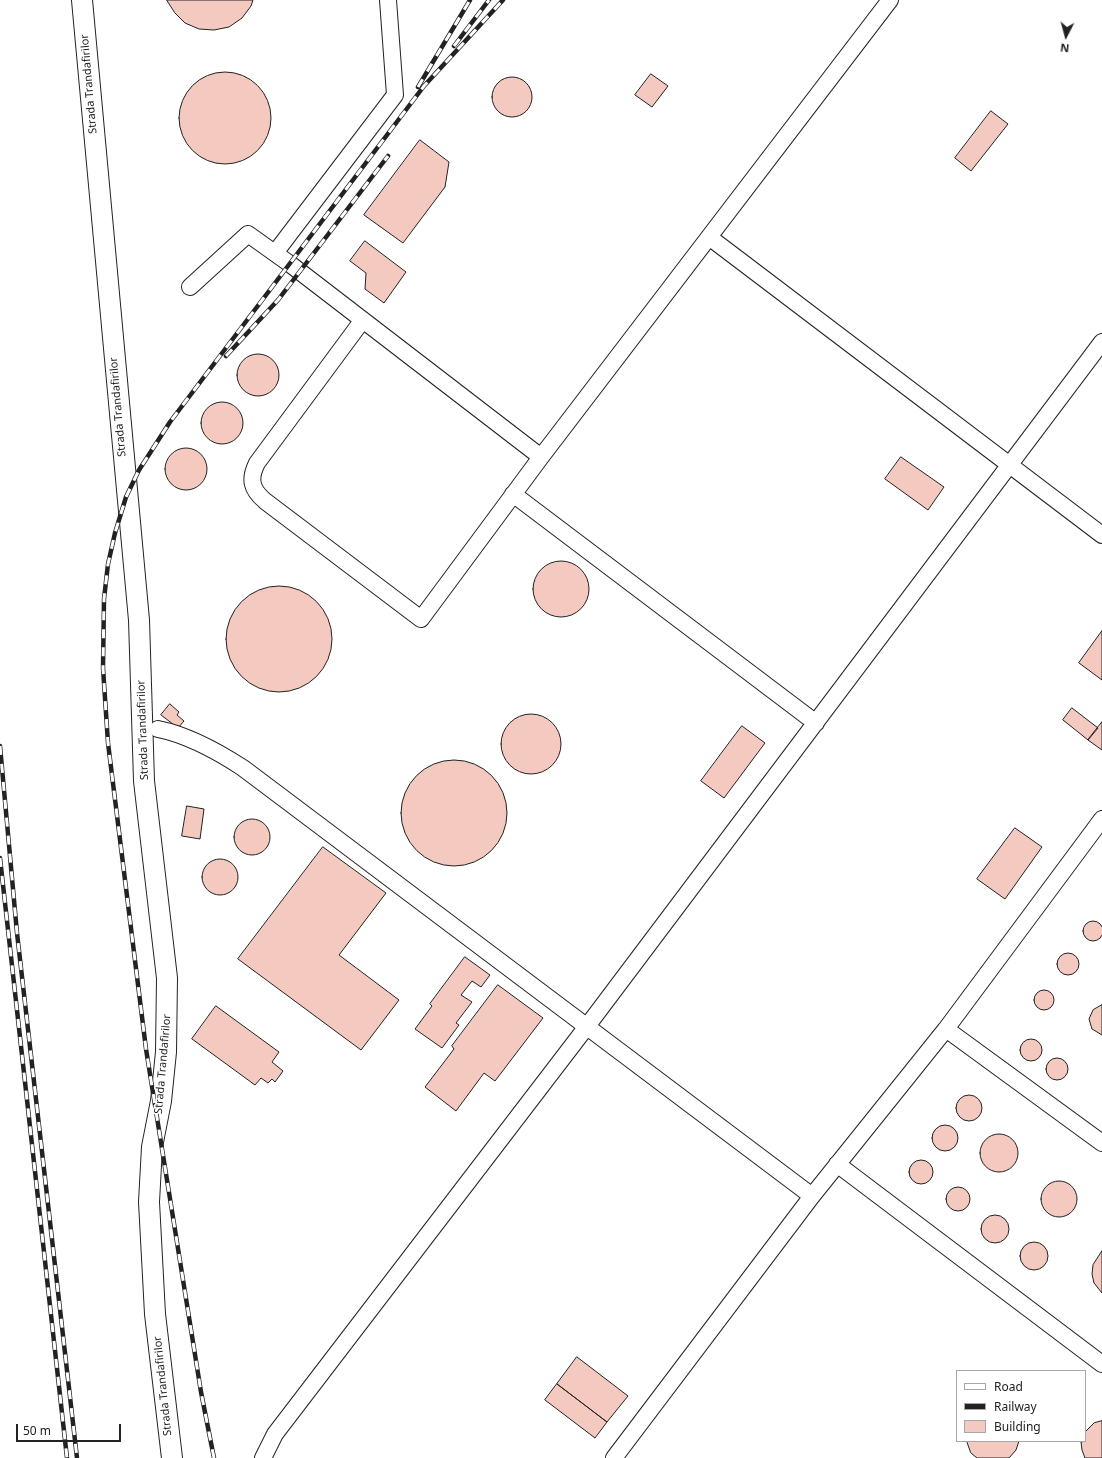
<!DOCTYPE html>
<html>
<head>
<meta charset="utf-8">
<style>
	body { margin:0 }
	#map { position:relative; width:1102px; height:1458px; overflow:hidden; background:#fff; font-family:"Noto Sans",sans-serif }
	canvas { display:block }
	.legend { position:absolute; left:956px; top:1370px; width:130px; height:72px; box-sizing:border-box; background:#fff; border:1px solid #a7a7a7; margin:0; padding:5px 7px; list-style:none; font-size:12px; color:#222 }
	.legend li { display:flex; align-items:center; gap:8px; height:20px }
	.legend b { width:20px; border:1px solid #a7a7a7 }
	.north { position:absolute; left:1046px; top:16px; width:40px; height:40px; -webkit-text-stroke:3px #fff; paint-order:stroke; rotate:186deg; font-size:11px; font-weight:700; line-height:16px; text-align:center; color:#222 }
	.north::after { content:''; display:block; margin:auto; width:14px; height:18px; background:#222; clip-path:polygon(50% 0,100% 100%,50% 72%,0 100%) }
	.scale { position:absolute; left:16px; top:1424px; width:105px; height:18px; box-sizing:border-box; border:2px solid #222; border-top:0; padding-left:5px; font-size:12px; line-height:14px; white-space:nowrap; color:#222; -webkit-text-stroke:3px #fff; paint-order:stroke }
</style>
</head>
<body>
<div id="map">
<canvas width="1102" height="1458"></canvas>
<ul class="legend">
<li><b style="height:5px;background:#fff"></b>Road</li>
<li><b style="height:5px;background:#222"></b>Railway</li>
<li><b style="height:11px;background:#f3c9c0"></b>Building</li>
</ul>
<div class="north">N</div>
<div class="scale">50 m</div>
</div>
<script>
const ctx = document.querySelector('canvas').getContext('2d');
ctx.lineJoin = 'round';
function fillPath(path, color) { ctx.fillStyle = color; ctx.fill(path, 'evenodd'); }
function stroke(path, color, width, dash) { ctx.strokeStyle = color; ctx.lineWidth = width; ctx.lineCap = dash ? 'butt' : 'round'; ctx.setLineDash(dash || []); ctx.stroke(path); }
function label(font, color, halo, rows, align = 'center') {
  ctx.font = font + ' "Noto Sans",sans-serif'; ctx.lineWidth = 3; ctx.setLineDash([]); ctx.textBaseline = 'middle'; ctx.strokeStyle = halo; ctx.fillStyle = color; for (const [text, x, y, turn = 0] of rows) {
    ctx.save(); ctx.translate(x, y); ctx.rotate((+turn || 0) * Math.PI / 180); ctx.textAlign = isNaN(turn) ? turn : align; if (halo) ctx.strokeText(text, 0, 0); ctx.fillText(text, 0, 0); ctx.restore();
  }
}
const building = new Path2D(`
	M167,0h86l-2,6 -9,12 -13,9 -15,3 -15,-1 -14,-6 -10,-10z
	M179 118a46 46 0 1 1 92 0a46 46 0 1 1-92 0Z
	M651,74l17,12 -16,21 -17,-12z
	M492 97a20 20 0 1 1 40 0a20 20 0 1 1-40 0Z
	M991,111l17,13 -37,47 -16,-13z
	M420,140l29,22 -4,25 -42,56 -39,-28z
	M365,241l41,31 -22,31 -19,-14 1,-16 -16,-12z
	M237 375a21 21 0 1 1 42 0a21 21 0 1 1-42 0Z
	M201 423a21 21 0 1 1 42 0a21 21 0 1 1-42 0Z
	M165 469a21 21 0 1 1 42 0a21 21 0 1 1-42 0Z
	M901,457l43,30 -16,23 -43,-31z
	M533 589a28 28 0 1 1 56 0a28 28 0 1 1-56 0Z
	M226 639a53 53 0 1 1 106 0a53 53 0 1 1-106 0Z
	M1102,631v49l-23,-17z
	M170,704l9,8 -2,3 7,6 -6,7 -17,-13z
	M1072,708l26,20 -10,12 -25,-20z
	M501 744a30 30 0 1 1 60 0a30 30 0 1 1-60 0Z
	M1102,722v28l-14,-10z
	M742,726l23,17 -41,55 -23,-17z
	M401 813a53 53 0 1 1 106 0a53 53 0 1 1-106 0Z
	M187,806l17,3 -4,30 -18,-3z
	M234 837a18 18 0 1 1 36 0a18 18 0 1 1-36 0Z
	M1015,828l27,19 -37,52 -28,-20z
	M323,847l63,46 -47,62 60,45 -38,50 -123,-91z
	M202 877a18 18 0 1 1 36 0a18 18 0 1 1-36 0Z
	M1083 931a10 10 0 1 1 20 0a10 10 0 1 1-20 0Z
	M1057 964a11 11 0 1 1 22 0a11 11 0 1 1-22 0Z
	M465,957l25,18 -9,12 -9,-6 -11,14 11,7 -16,21 3,2 -17,23 -27,-19 17,-23 -2,-2z
	M498,985l45,33 -48,63 -11,-8 -28,38 -31,-24 29,-38 -2,-3z
	M1034 1000a10 10 0 1 1 20 0a10 10 0 1 1-20 0Z
	M1102,1005v30l-10,-6 -3,-10 4,-9z
	M216,1006l63,46 -7,10 11,9 -8,11 -3,-3 -4,4 -7,-5 -6,7 -63,-46z
	M1020 1050a11 11 0 1 1 22 0a11 11 0 1 1-22 0Z
	M1046 1069a11 11 0 1 1 22 0a11 11 0 1 1-22 0Z
	M956 1108a13 13 0 1 1 26 0a13 13 0 1 1-26 0Z
	M932 1138a13 13 0 1 1 26 0a13 13 0 1 1-26 0Z
	M980 1153a19 19 0 1 1 38 0a19 19 0 1 1-38 0Z
	M909 1172a12 12 0 1 1 24 0a12 12 0 1 1-24 0Z
	M1041 1199a18 18 0 1 1 36 0a18 18 0 1 1-36 0Z
	M946 1199a12 12 0 1 1 24 0a12 12 0 1 1-24 0Z
	M981 1229a14 14 0 1 1 28 0a14 14 0 1 1-28 0Z
	M1020 1256a14 14 0 1 1 28 0a14 14 0 1 1-28 0Z
	M1102,1251v42l-8,-10 -2,-9 1,-9z
	M577,1357l51,39 -21,26 -50,-38z
	M557,1384l50,38 -12,16 -50,-38z
	M1102,1421v37h-17l-3,-8 -1,-8 4,-1v-9l9,-9z
	M967,1441h52l-3,9 -7,8h-32l-6,-5z`);
fillPath(building, '#f3c9c0');
stroke(building, '#222', 1);
const minor = new Path2D(`
	M709,237l393,298
	M275,253l120,-158 -7,-95
	M190,287l58,-53 42,30 251,193
	M362,321l-105,142c-8,16 -6,26 8,38l156,118 120,-162 349,-457
	M513,494l303,229
	M158,729c30,6 59,22 85,39l569,428
	M946,1029l156,114
	M837,1164l265,200
	M263,1458l12,-24 313,-409 514,-683
	M614,1458l198,-262 134,-167 156,-210`);
const major = new Path2D(`
	M82,0l57,620 5,161 23,197 -1,74 -5,49 -9,46 -3,55 6,112 17,144`);
stroke(minor, '#222', 18);
stroke(major, '#222', 22);
stroke(minor, '#fff', 16);
stroke(major, '#fff', 20);
const rail = new Path2D(`
	M454,46l35,-46
	M418,87l52,-87
	M226,356l52,-56 110,-144
	M0,746l17,187 60,525
	M0,858l67,600
	M214,1458l-13,-66 -55,-343 -38,-306 -5,-75 1,-69 4,-35 7,-31 11,-36 13,-27 31,-48 254,-336 79,-86`);
stroke(rail, '#222', 4.5);
stroke(rail, '#fff', 3, [9]);
label('11px', '#222', '#fff', [
	["Strada Trandafirilor",89,84,-95],
	["Strada Trandafirilor",118,407,-95],
	["Strada Trandafirilor",143,730,-92],
	["Strada Trandafirilor",163,1064,-85],
	["Strada Trandafirilor",163,1386,-96]
]);
</script>
</body>
</html>
